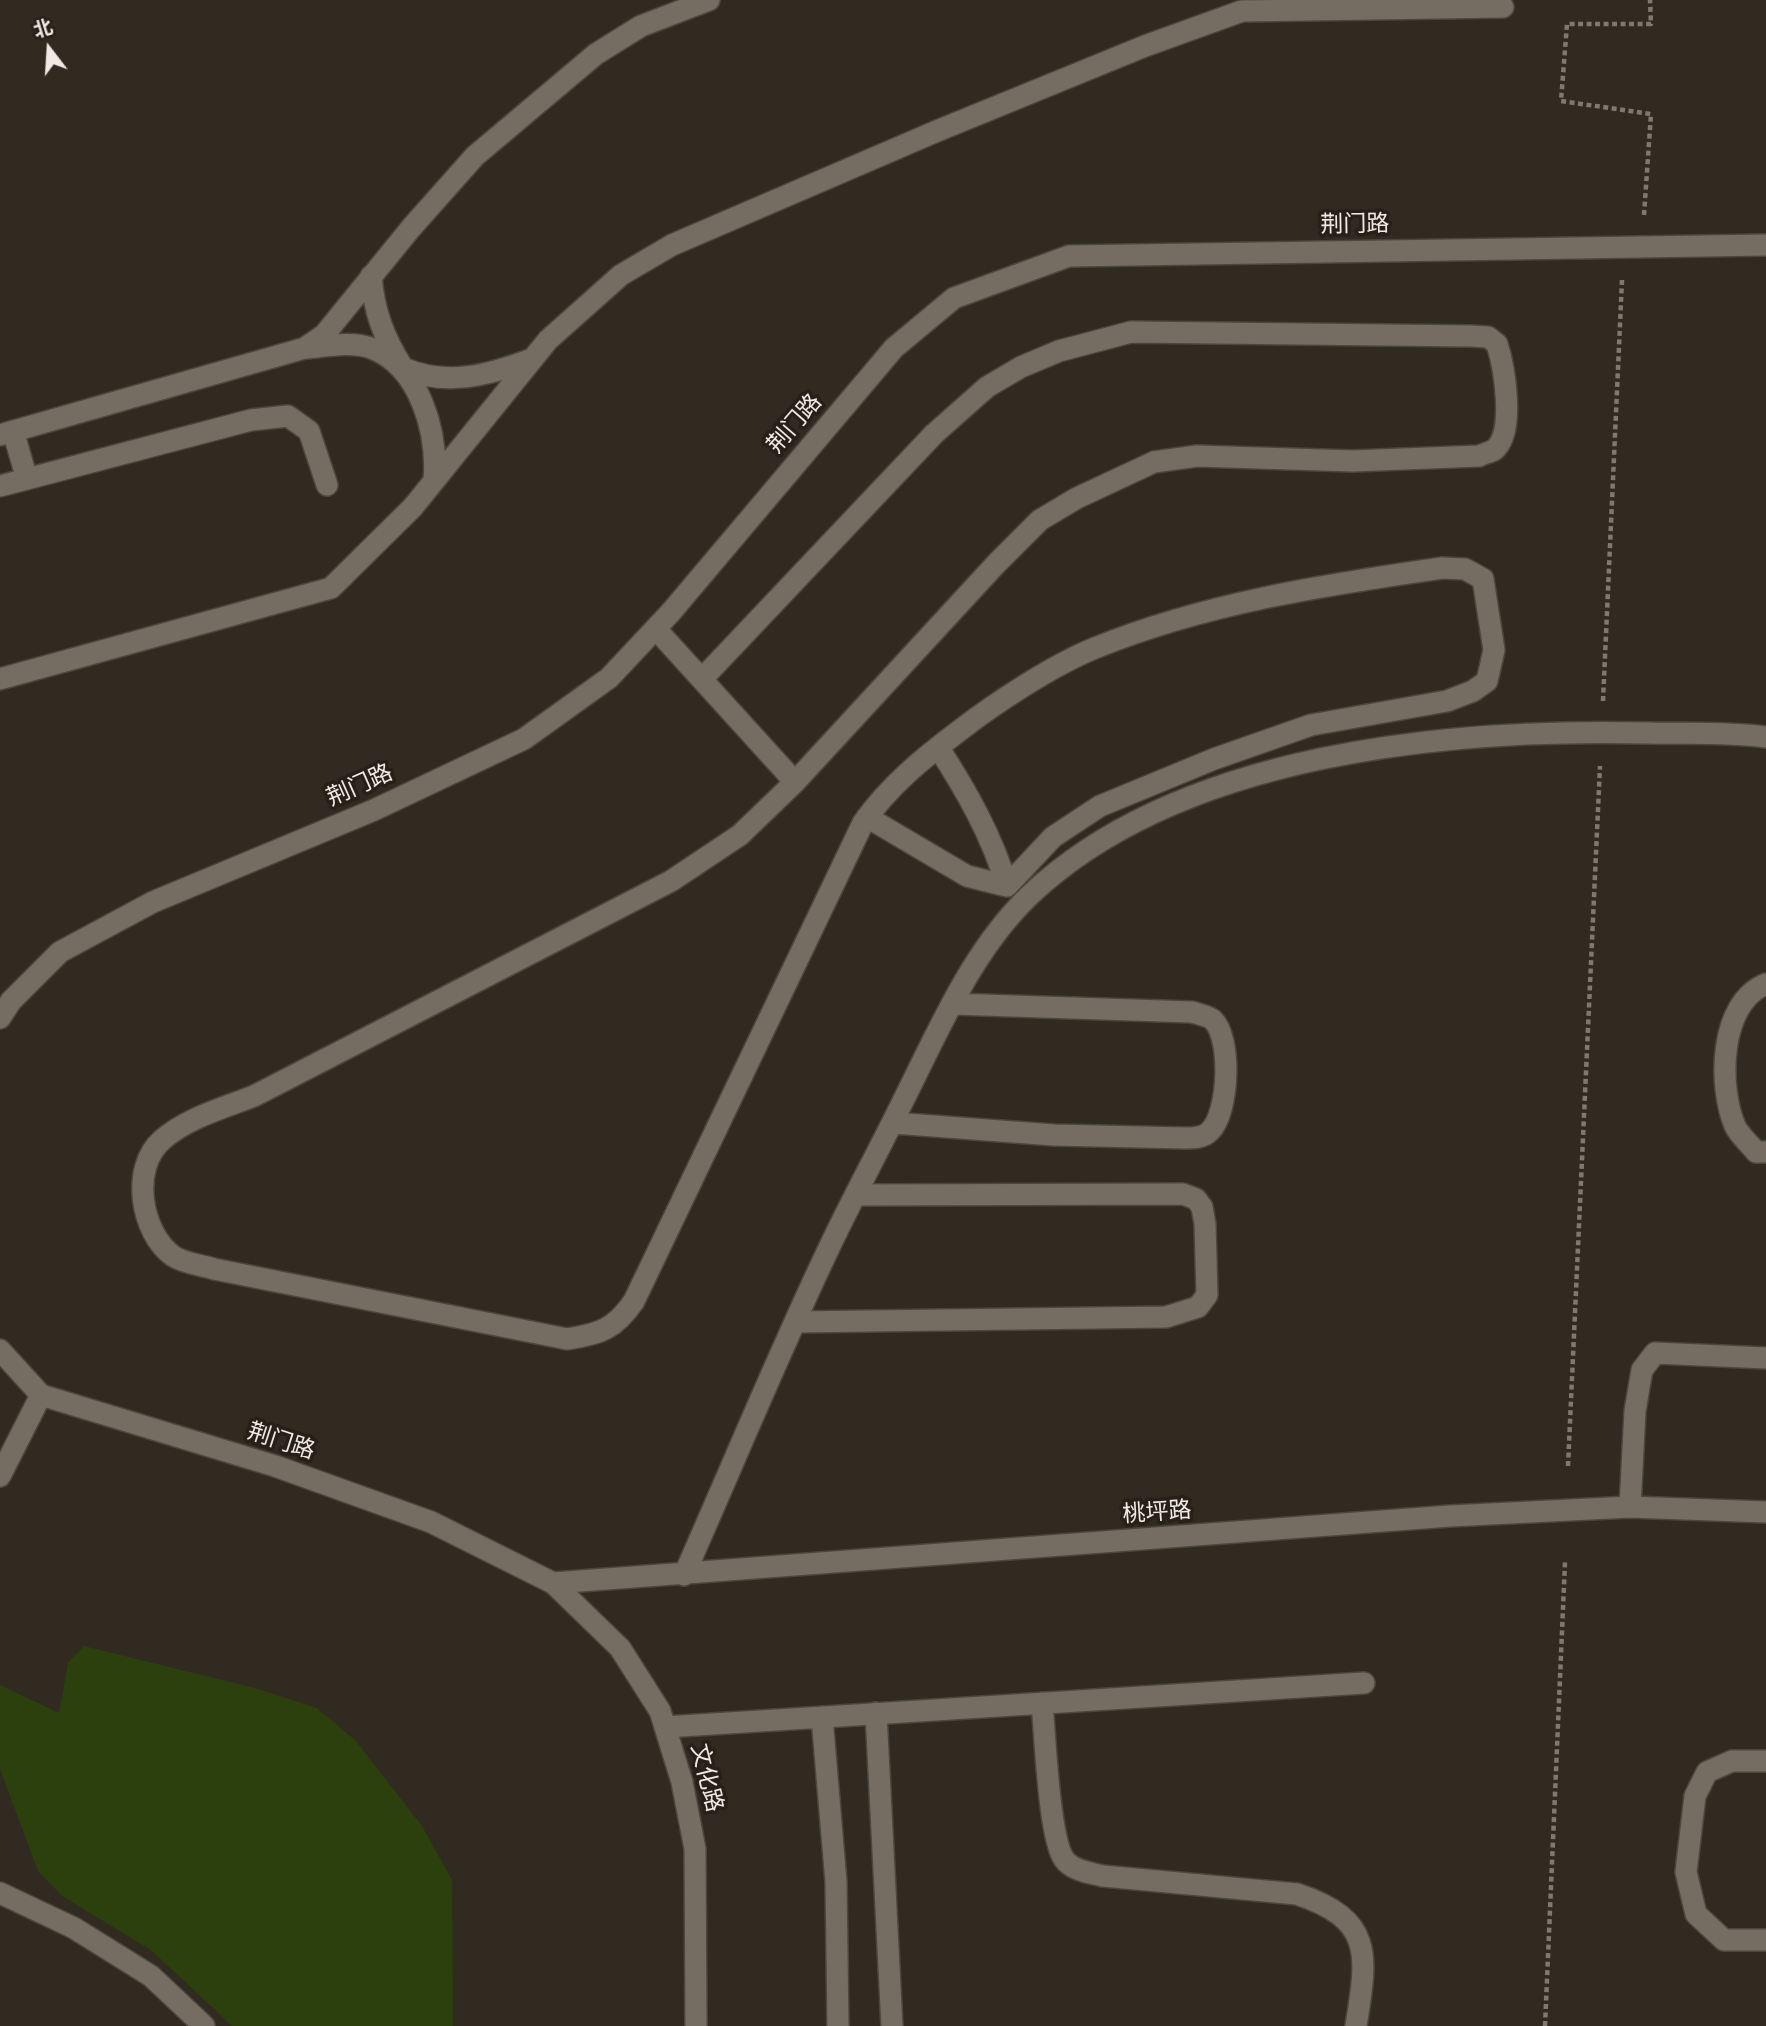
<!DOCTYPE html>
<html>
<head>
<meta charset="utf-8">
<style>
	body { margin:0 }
	#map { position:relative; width:1766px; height:2026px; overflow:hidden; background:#312a21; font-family:Helvetica,"Noto Sans SC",sans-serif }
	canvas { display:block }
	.north { position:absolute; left:14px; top:14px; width:70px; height:70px; -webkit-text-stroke:5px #272018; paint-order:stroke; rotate:343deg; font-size:19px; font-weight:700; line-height:28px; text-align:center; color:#efeae4 }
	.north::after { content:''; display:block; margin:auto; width:24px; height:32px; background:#efeae4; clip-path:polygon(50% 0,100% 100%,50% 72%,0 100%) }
</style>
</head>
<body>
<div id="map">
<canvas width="1766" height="2026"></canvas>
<div class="north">北</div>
</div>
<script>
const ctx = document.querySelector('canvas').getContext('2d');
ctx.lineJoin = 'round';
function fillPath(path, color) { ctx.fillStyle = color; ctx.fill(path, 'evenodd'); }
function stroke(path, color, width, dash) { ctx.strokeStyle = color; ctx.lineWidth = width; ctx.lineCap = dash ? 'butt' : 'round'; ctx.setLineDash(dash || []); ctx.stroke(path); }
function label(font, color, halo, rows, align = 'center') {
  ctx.font = font + ' Helvetica,"Noto Sans SC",sans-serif'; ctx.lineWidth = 7; ctx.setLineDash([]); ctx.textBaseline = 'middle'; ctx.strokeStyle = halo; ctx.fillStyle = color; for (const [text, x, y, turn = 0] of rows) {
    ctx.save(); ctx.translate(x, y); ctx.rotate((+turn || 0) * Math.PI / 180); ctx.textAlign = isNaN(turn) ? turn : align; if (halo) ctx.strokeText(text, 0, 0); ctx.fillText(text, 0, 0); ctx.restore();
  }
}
fillPath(new Path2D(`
	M84,1646l171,42 62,20 38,32 67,86 30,54 1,146h-221l-81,-76 -89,-54 -24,-25 -38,-102v-84l59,28 9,-50z`), '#2b400c');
const minor = new Path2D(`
	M371,276c3,36 13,62 32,92 44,19 86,7 129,-9
	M307,348c20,-2 45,-7 64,0 50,19 67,86 63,133
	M13,431l14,48
	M0,435l305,-87 19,-13 87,-107 64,-72 121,-102 45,-28 68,-26
	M0,486l251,-66 37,-4 21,15 18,54
	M656,629l139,153
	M0,679l331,-91 82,-81 135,-167 73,-65 51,-30 265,-114 208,-85 97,-35 261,-4
	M702,679l232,-245 53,-47 34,-20 38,-16 72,-19 340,4 17,1 9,7c7,22 19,89 -3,106 -4,2 -11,4 -15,6l-126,5 -156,-5 -43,6 -77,36 -37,22 -44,44 -201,218 -55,53 -69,46 -417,215c-31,12 -67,22 -92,44 -32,28 -21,93 11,116 10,7 28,9 41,13l353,70c33,-5 48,-10 67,-38l229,-478c26,-37 60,-65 96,-92 36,-28 94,-66 136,-83 111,-45 229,-63 347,-80l23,1 18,10 11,71 -7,31 -14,10 -26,10 -136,24 -97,34 -114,47 -47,31 -46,49
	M938,747c29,45 53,87 69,139
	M867,817l100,59 40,10
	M1766,984c-47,19 -48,102 -31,142 4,9 15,18 21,26h10
	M0,1018l11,-17 49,-49 93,-50 221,-92 150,-71 85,-61 62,-66 223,-264 60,-50 115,-42 697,-11
	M893,1123l161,12 130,3c9,0 20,0 26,-7 19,-18 22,-93 3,-111 -4,-4 -15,-6 -21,-8l-239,-8
	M796,1322l370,-5 32,-10 9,-12 -2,-71 -3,-17 -6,-8 -13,-5 -327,1
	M0,1350l41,45 234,71 156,56 122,61 67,65 40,63 22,71 13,67 1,177
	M0,1476l41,-81
	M1630,1507l5,-96 7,-41 13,-17 111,5
	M684,1575c48,-108 93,-218 144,-325 23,-49 49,-96 73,-145 36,-71 70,-154 129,-210 151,-143 422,-167 620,-162 39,1 78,-1 116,4
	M553,1583l897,-67 180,-9 136,5
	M1042,1703c3,31 7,135 22,156 8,12 27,14 39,17l194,18c78,26 70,62 59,132
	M876,1713l16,313
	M822,1717l14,165 2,144
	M665,1727l699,-44
	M1766,1761h-34l-25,11 -12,24 -9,76 10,42 28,26h42
	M0,1893l74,35 77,48 53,50`);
stroke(minor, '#4c473e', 24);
stroke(new Path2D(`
	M1644,215l7,-101 -90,-13 6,-77h84l-1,-24
	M1603,701l19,-421
	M1568,1466l32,-700
	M1545,2026l20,-464`), '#7f7971', 4.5, [5, 3.5]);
stroke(minor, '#756d62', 21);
label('23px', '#efeae4', '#272018', [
	["荆门路",1355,225,-1],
	["荆门路",795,424,-49],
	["荆门路",360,786,-24],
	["荆门路",281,1442,18],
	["桃坪路",1157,1513,-4],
	["文化路",706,1778,76]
]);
</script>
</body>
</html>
